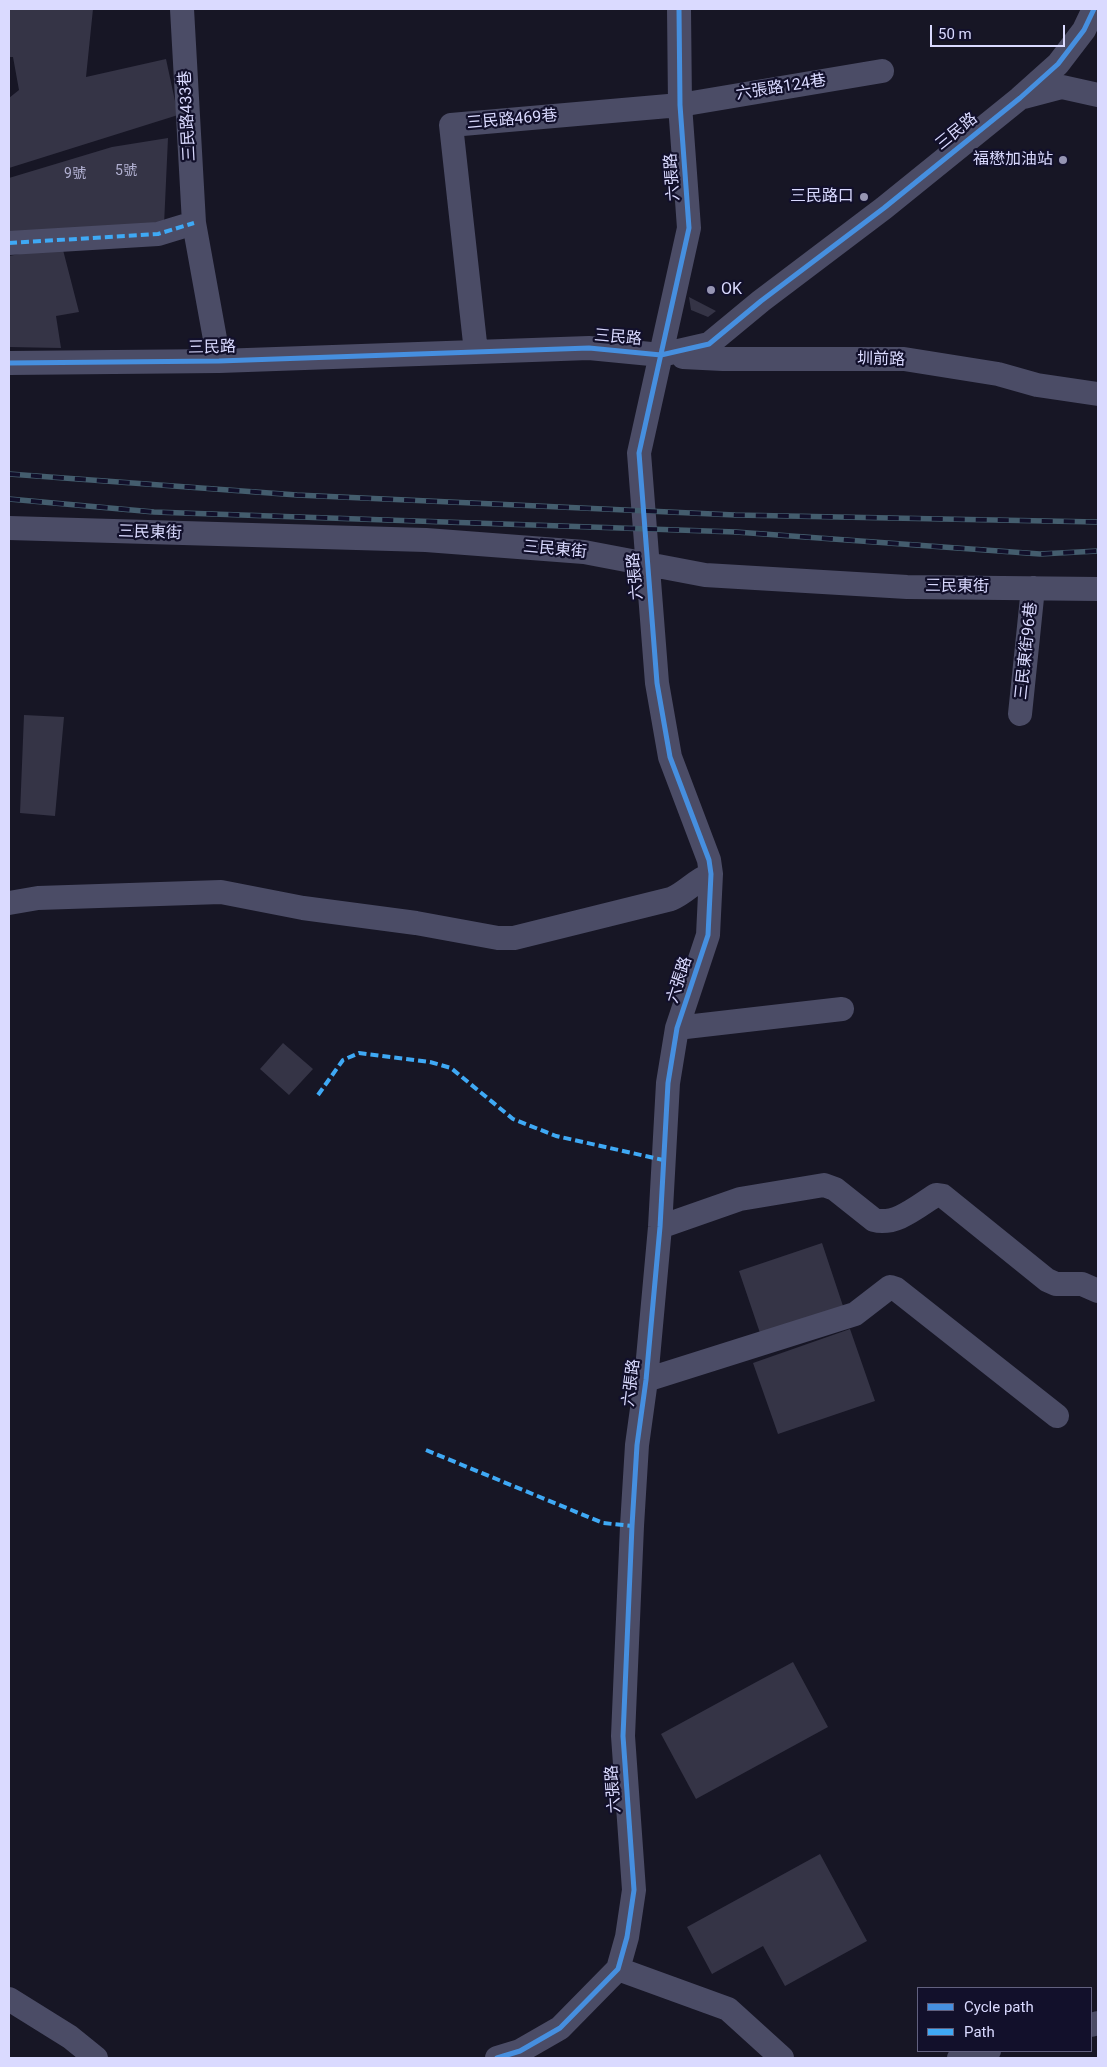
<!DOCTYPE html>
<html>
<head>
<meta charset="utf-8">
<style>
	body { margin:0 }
	#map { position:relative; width:1107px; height:2067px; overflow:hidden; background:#171625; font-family:Roboto,sans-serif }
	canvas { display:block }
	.frame { position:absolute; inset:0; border:10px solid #dadaff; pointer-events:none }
	.legend { position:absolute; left:917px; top:1987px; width:175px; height:65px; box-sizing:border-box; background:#12102b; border:1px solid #626180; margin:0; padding:6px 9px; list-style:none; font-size:15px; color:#dadaff }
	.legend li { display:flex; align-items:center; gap:10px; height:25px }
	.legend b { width:25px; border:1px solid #626180 }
	.scale { position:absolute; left:930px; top:25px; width:135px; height:22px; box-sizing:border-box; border:2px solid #dadaff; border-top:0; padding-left:6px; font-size:15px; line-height:18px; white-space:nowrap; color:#dadaff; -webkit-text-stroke:4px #12102b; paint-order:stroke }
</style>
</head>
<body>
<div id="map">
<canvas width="1107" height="2067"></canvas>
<div class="frame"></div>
<ul class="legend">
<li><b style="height:6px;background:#468fdf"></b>Cycle path</li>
<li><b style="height:6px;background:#3fa9f5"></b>Path</li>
</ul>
<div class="scale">50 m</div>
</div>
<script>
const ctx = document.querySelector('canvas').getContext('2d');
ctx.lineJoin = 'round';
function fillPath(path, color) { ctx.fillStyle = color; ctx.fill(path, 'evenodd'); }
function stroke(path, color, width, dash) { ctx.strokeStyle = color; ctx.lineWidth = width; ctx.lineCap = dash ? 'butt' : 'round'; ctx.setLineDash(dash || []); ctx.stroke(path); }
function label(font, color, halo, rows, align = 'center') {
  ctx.font = font + ' Roboto,"Noto Sans TC",sans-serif'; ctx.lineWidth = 4.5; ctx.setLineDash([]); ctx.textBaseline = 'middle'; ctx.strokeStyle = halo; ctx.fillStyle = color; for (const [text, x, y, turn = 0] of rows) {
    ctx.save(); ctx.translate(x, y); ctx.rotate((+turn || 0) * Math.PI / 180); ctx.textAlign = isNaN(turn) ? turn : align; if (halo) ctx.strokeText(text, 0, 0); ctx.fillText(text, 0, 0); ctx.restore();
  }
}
fillPath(new Path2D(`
	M9,9h84l-7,68 80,-18 12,56 -169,53v-70l10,-8 -6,-33h-4z
	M168,138l-4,87 -155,11v-58l103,-31z
	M62,246l17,66 -23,4 5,32 -52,-1v-91z
	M689,297l27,14 -8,6 -17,-7z
	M24,715l40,2 -9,99 -35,-3z
	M283,1043l30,26 -24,26 -29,-26z
	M822,1243l21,63 -83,27 -21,-62z
	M850,1329l25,72 -97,33 -25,-71z
	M793,1662l35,65 -132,72 -35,-65z
	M820,1854l47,87 -82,45 -22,-40 -51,28 -25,-47z`), '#353446');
stroke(new Path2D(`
	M182,9l12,214 25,138
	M1024,97l38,-10 36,8
	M9,243l149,-9 36,-11
	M476,352l-25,-227 229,-20 202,-34
	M683,357l40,2h181l94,15 39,11 61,9
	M9,363l210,-2 370,-13 72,7 48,-11 52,-43 123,-93 136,-110 38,-34 26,-34 10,-21
	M9,528l417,12 158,12 121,23 202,12 191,2
	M1020,714l13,-126
	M9,903l29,-5 183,-6 82,16 113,15 82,15h16l157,-39c16,-7 23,-18 40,-25
	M677,1028l165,-19
	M660,1227l80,-28 84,-14 11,4 39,31c22,6 44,-14 62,-25l7,1 104,84 9,4h26l16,7
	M646,1380l209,-66 35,-27 6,2 161,127
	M618,1969l110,40 54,49
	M9,1999l61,38 26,21
	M1091,2025l7,-2
	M497,2058l23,-7 40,-23 58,-59 9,-32 7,-47 -11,-154 9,-210 5,-81 9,-65 14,-153 8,-144 9,-55 31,-93 3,-61 -2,-14 -39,-103 -13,-74 -18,-230 50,-225 -9,-123 -1,-96
	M959,2058l30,-7`), '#4b4c66', 24);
const rail = new Path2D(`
	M9,474l288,21 438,20 363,7
	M9,499l145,13 582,20 304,22 58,-3`);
stroke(rail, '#445d6e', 5.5);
stroke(rail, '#12102b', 4, [11]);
stroke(new Path2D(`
	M9,243l149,-9 36,-11
	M318,1095l25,-35 16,-7 71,9 21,6 62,51 43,17 107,24
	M426,1450l177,73 29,3`), '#3fa9f5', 4, [8, 4]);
stroke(new Path2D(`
	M9,363l210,-2 370,-13 72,7 48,-11 52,-43 123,-93 136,-110 38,-34 26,-34 10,-21
	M497,2058l23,-7 40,-23 58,-59 9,-32 7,-47 -11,-154 9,-210 5,-81 9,-65 14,-153 8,-144 9,-55 31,-93 3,-61 -2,-14 -39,-103 -13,-74 -18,-230 50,-225 -9,-123 -1,-96`), '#468fdf', 5);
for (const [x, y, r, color] of [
	[1063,160,5,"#9695b3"],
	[864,197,5,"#9695b3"],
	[711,290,5,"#9695b3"]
]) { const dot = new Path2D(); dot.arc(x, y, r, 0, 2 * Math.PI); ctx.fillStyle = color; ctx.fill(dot); stroke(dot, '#12102b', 2); }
label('14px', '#b1b0d1', null, [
	["5號",126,171],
	["9號",75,174]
]);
label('16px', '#dadaff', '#12102b', [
	["六張路124巷",781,88,-9],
	["三民路433巷",188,116,-93],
	["三民路469巷",512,120,-5],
	["三民路",957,132,-39],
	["六張路",673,177,-94],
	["三民路",618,338,5],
	["三民路",212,348,-1],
	["圳前路",881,360,1],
	["三民東街",150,533,2],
	["三民東街",555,550,5],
	["六張路",636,576,-95],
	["三民東街",957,587,1],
	["三民東街96巷",1027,651,-84],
	["六張路",680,980,-72],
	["六張路",632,1383,-83],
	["六張路",614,1789,-94]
]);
label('16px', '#dadaff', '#12102b', [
	["福懋加油站",1053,160],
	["三民路口",854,197],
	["OK",721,290,"left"]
], 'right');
</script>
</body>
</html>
